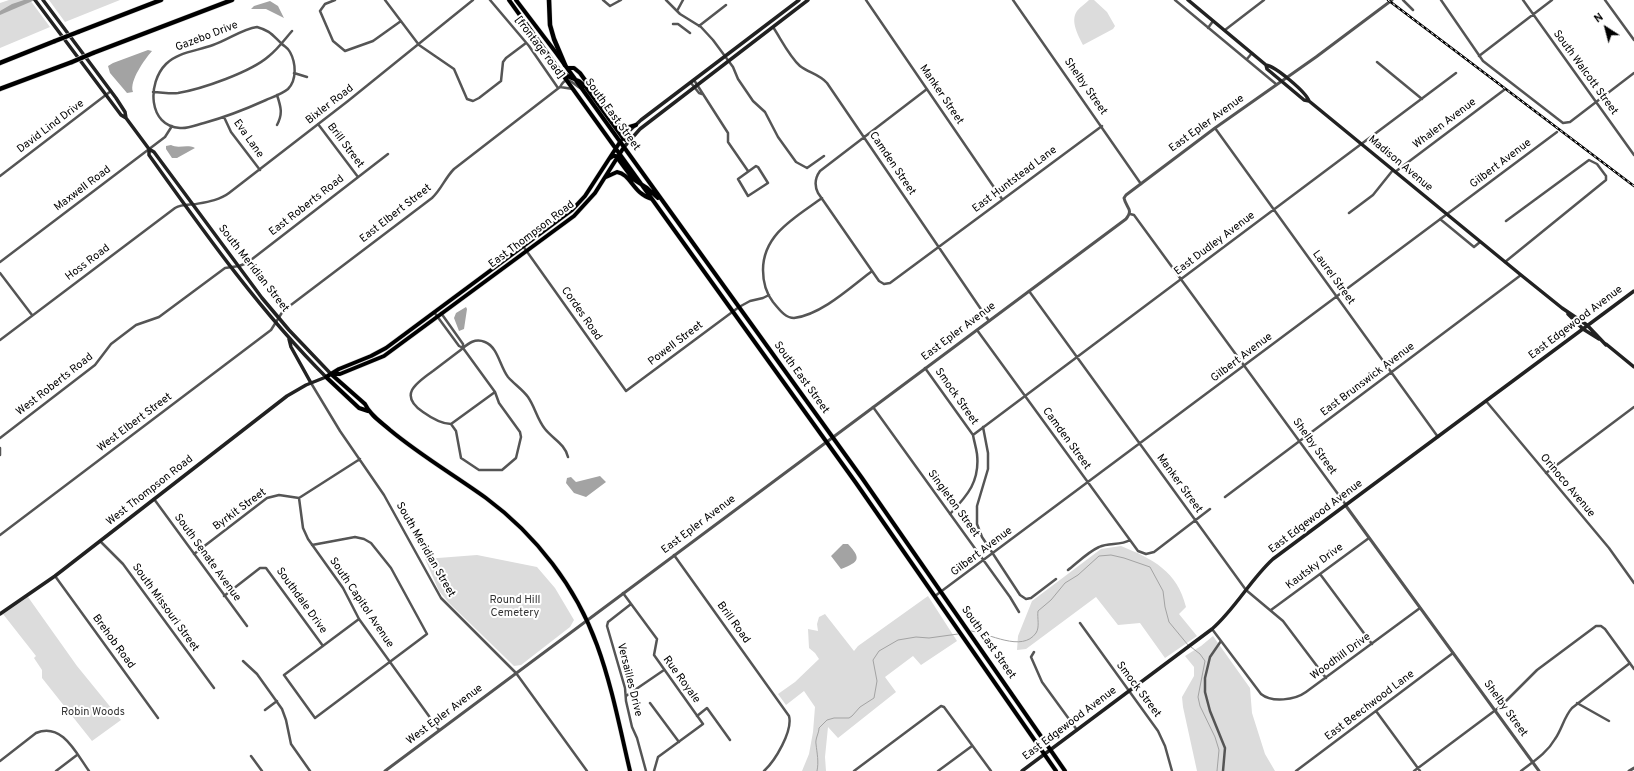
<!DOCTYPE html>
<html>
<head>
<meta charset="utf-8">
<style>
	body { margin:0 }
	#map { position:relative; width:1634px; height:771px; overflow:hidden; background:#fff; font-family:Overpass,sans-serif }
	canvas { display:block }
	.north { position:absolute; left:1586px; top:8px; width:40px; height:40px; -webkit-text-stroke:3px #fff; paint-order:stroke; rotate:324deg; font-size:11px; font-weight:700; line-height:16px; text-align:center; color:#000 }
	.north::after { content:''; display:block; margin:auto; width:14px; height:18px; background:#000; clip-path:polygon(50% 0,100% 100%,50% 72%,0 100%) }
</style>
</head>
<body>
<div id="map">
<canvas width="1634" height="771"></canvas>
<div class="north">N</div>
</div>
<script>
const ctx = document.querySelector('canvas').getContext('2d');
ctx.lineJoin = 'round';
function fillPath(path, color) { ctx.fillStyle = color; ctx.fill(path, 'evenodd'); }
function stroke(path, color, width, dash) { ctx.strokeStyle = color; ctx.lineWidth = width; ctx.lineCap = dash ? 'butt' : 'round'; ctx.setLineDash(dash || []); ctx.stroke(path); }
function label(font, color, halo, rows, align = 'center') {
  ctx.font = font + ' Overpass,sans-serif'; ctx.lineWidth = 4; ctx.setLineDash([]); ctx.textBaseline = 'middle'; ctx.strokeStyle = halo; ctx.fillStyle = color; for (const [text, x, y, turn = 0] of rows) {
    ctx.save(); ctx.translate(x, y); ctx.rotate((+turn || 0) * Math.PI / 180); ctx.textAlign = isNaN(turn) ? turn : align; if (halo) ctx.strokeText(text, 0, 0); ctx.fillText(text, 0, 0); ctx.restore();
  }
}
fillPath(new Path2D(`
	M9,0h21l20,27 -50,21v-45z
	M49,0h71l-55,22z
	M1089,0h5l13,12 8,14 -2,3 -30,16c-5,-10 -13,-24 -6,-34 3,-4 9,-8 12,-11z
	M1121,546c32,13 56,25 65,61l-7,7 18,22 -32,22 -25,-35 -22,2 -22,-28 -70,52 -9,1 1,-14 14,-35 69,-52z
	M477,555l60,12 18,21 19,32 -4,7 -49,38 -7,1 -66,-64 -9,-11 -14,-32z
	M928,596l29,45 -36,24 -8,-9 -28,21 11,15 -58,46 -10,-11 -3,30 1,14h-24l7,-17 4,-22 2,-25 -11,-16 -18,14 -8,-11 17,-12 24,-23 -4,-6 -6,-5 -1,-19 10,2 -1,-7 2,-7 6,-3 29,37 4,-5z
	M28,597l49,69 44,54 -29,21 -50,-63v-8l-8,-12 2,-2 -33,-42z
	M1213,636l37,52 2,25 13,41 10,17h-78l-14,-64 -1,-10 12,-21v-9l-9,-11 16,-10z`), '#dcdcdc');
fillPath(new Path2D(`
	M24,0h11l-35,15v-4l12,-7z
	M270,1l8,5 6,12 -18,-9h-15l3,-3z
	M148,50l4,1c-7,8 -23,30 -19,41l-6,1 -17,-20 -2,-7 5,-3z
	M171,145c7,4 16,-1 24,3l-18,10h-5l-6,-9v-3z
	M466,307l1,2 -3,20 -5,2 -5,-13 2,-5z
	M600,476l6,6 -20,15 -12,-4 -8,-10 1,-5 4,-1 5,5z
	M843,544h5c13,14 12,18 -7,25l-10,-13z`), '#a3a3a3');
stroke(new Path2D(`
	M971,631c18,2 51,22 65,2 4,-6 1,-15 2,-22l13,-11 14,-17 13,-8 21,-19 12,-1 13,3 26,9 13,24 2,16 4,15 19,23
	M1191,647l9,7 5,7 -7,36 2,9 15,31 4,13 -2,21
	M817,771c2,-9 0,-18 -1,-27 -1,-5 3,-11 3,-16l8,-8 7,-2h15l3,-2 8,-9 14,-9 3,-17 -4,-21 6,-9 19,-11 18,-3 13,1 29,-4`), '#a3a3a3', 1);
const primary = new Path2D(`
	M509,0l347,483 200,288
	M516,0l41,54 305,424 203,293
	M567,68h7l6,5 37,52 9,3 10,-3
	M563,72l6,5 10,4 7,6 37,51 3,2 4,-2
	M610,158l3,-2h3l17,23 14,9 11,10
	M606,177l11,-5c14,2 16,22 35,27
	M331,374l34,30c5,11 16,18 25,26 30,25 64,45 96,68 50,37 90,89 111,147 15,41 23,84 33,126
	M332,374h8l44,-18 190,-140 21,-23 29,-46
	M368,411l-9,-3 -33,-31 13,-8 32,-13 15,-8 186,-138 13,-14 35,-54`);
const motorway = new Path2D(`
	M549,0l1,25 4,14 11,26
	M78,32l83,-32
	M93,53l139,-53
	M0,63l55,-22
	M0,89l72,-27`);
stroke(primary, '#dbdbdb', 5);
stroke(motorway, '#dbdbdb', 5.5);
stroke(new Path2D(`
	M335,0l-10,4 -5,7 13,30 12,10 28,-10 28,-20
	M385,0l34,45 35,24 13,30 6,2 6,-3 22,-17 2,-19 3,-4 20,-15
	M490,0l39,46 29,42
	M603,0l7,6 11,-6
	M666,0l14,14 21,13 12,13 20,27 5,12 15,22 12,11 13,25 18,25 11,6 17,-12
	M866,0l136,199
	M1013,0l128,184
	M1175,0l101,84
	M1403,0l10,10
	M1441,0l42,61 80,62 7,-1 64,-49
	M1523,0l111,155
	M1605,0l29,40
	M677,11l6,-11
	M673,24h5l12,9
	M699,26l27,-21
	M257,27c14,4 15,8 25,17 3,3 6,4 8,8 6,11 7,28 -2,37 -6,5 -15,8 -22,11 -20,9 -40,17 -62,23 -8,2 -16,6 -24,5 -32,-2 -33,-45 -14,-64 12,-12 31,-13 47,-19 15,-5 29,-16 44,-18z
	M773,27c8,12 16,29 27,39 9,7 19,8 27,17l162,238
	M1208,28l5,-7
	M1225,30l39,-30
	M1479,56l73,-56
	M1247,59l5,-6
	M1377,62l45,37
	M294,73l13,4
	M694,80l34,53v9l20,29
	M691,83l8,10 3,1
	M560,87l13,2
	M927,89l-107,82c-5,7 -6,14 -2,22l61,88 5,3 6,-1 212,-157
	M153,92c8,0 17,2 25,1 24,-4 73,-21 91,-37 9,-7 16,-17 23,-25
	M224,117l7,15 29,38
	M318,124l40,53
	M277,125c6,-11 4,-18 0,-30
	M1215,128l223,309
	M756,166l2,1 10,16 -20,13 -10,-17z
	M1395,172l109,-82
	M0,176l111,-85
	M822,198c-26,19 -59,36 -59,72 0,12 3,23 10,32 6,7 12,16 21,16 27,-3 57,-31 78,-47
	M1349,213l24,-18 20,-25
	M1130,214l4,1 212,290
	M1440,219l34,28 6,-5
	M523,246l103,145 113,-84 11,-6 13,-3 6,-3
	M0,262l165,-125 7,-11
	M1505,262l101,-82v-4l-9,-12 -8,-4 -83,61
	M0,273l32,42
	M1029,291l217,299 37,31 43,57
	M434,312l25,34 4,2
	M441,313l22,31v4l32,44 4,11 21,29 1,5 -5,21 -14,12h-23l-18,-12 -5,-27 -5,-7c-9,0 -21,-7 -28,-12 -25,-17 -7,-29 10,-41 8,-6 17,-13 25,-19 8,-6 15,-15 27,-10 13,5 15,25 23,35 6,7 14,12 20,20 7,10 9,22 17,32 8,10 20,15 23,28
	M977,330l161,221 8,3 8,-2 56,-43
	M0,340l175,-132c7,-4 14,-3 21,-4 11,-2 24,-4 33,-11l119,-92 125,-101
	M925,368l48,67
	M311,383l29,48 44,64 57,103 75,75 71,98
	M1486,401l123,147 25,35
	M873,407l137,190 9,15
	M451,424l44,-32
	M983,427l5,26v16l-11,37v18l5,13 38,58 6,4 5,-1 25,-19
	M0,438l95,-73 16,-21 25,-19 23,-8 66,-49 14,-2 8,-3 141,-109
	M0,448v7
	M1546,473l88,-66
	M1225,497l296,-222
	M299,498l4,30 5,11 35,49 16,31 80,111
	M154,499l93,127
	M950,514c18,-19 30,-33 27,-60 -1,-7 -3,-13 -4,-19l483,-362
	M0,535l271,-205 12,-19 149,-113c9,-8 13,-20 22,-29l106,-82c7,-13 12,-4 20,1
	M100,541l23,23 91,124
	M312,545l43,-8 9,2 7,4 20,25 36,66 -112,84 -31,-43 75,-56
	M194,554l73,-56 12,-3 20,3 61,-39
	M674,555l115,161c4,15 -14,45 -25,55
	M1068,570c9,-7 20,-18 31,-23 10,-5 21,-1 31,-7
	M1320,574l52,70
	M55,576l103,142
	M623,593l34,46 -3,16 49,69 -45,33 -4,14
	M224,596l36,-28h6l57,78
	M935,596l622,-464
	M631,604l-23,18 -1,4 18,62 1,13 6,26 5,11 9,33
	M1271,610l98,-72
	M1080,623l78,108 7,15 7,25
	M1212,629l49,65c11,9 34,6 45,-2l114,-84
	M1221,641l-11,16 -5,21v14l5,19 15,37 -2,23
	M1034,652l-3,5 11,25 35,48
	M243,661l14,13 25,35 4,11 5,24 19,27
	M626,696l38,-26
	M650,703l29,39
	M1577,703l32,18
	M265,710l12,-9
	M1376,711l44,60
	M697,716l10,-8 23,32
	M251,756l11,15
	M0,761l36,-28c26,-11 40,20 53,38
	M56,771l21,-16
	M854,771l87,-65 3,1 47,64
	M938,771l34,-25
	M1296,771l157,-118
	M1414,771l87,-65 36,-36 59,-44h5l4,3 29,40
	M1521,771c13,-10 26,-18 34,-32 7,-10 9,-22 17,-31l58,-45`), '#555', 2.5);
stroke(new Path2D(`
	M1346,506l193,265
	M385,771l741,-552c8,-10 0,-11 -2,-21l2,-3 89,-67 101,-71 76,-57
	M1629,771l5,-3`), '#555', 3);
stroke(new Path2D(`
	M35,0l86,115 5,3
	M43,0l73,98 9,14 1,6 23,31 5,3 108,146 27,32 42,44
	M1188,0l78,65c9,1 40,27 43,36
	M1266,65l1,4 37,31 5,1 212,174 41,33 25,17 19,20
	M620,142l8,-10 13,-12 158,-120
	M624,147l16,-18 168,-129
	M1568,314l15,15 16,10
	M289,339l2,8 20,36
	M1606,344l28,23
	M0,614l55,-38 232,-180 19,-11 20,-8c-67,-67 -122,-145 -177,-222v-6
	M1022,771l190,-142c24,-21 38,-49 61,-70l361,-268`), '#222', 3.5);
stroke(primary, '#000', 4);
stroke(motorway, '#000', 4.5);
const rail = new Path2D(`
	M1388,0l246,186`);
stroke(rail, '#000', 2.5);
stroke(rail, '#fff', 1, [3]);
const motorwayBridge = new Path2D(`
	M55,41l23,-9
	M72,62l21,-9`);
stroke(motorwayBridge, '#dbdbdb', 5.5, []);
stroke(motorwayBridge, '#000', 4.5);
label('11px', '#000', '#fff', [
	["Gazebo Drive",207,37,-21],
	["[frontage road]",539,48,53],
	["South Walcott Street",1585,73,54],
	["Shelby Street",1085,87,55],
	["Manker Street",941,95,56],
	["Bixler Road",330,105,-38],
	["South East Street",612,115,54],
	["East Epler Avenue",1207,124,-36],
	["Whalen Avenue",1445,124,-37],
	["David Lind Drive",51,127,-37],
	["Eva Lane",248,139,55],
	["Brill Street",345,146,53],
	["Camden Street",892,164,56],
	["Madison Avenue",1400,164,40],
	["Gilbert Avenue",1501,164,-37],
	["East Huntstead Lane",1015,180,-37],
	["Maxwell Road",83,189,-37],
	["East Roberts Road",307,206,-38],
	["East Elbert Street",396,214,-38],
	["East Thompson Road",532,235,-37],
	["East Dudley Avenue",1215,244,-37],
	["Hoss Road",88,263,-37],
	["South Meridian Street",253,269,52],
	["Laurel Street",1333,278,54],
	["Cordes Road",581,314,55],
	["East Edgewood Avenue",1576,323,-37],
	["East Epler Avenue",959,332,-37],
	["Powell Street",676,344,-37],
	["Gilbert Avenue",1242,358,-37],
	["South East Street",801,378,54],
	["East Brunswick Avenue",1368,380,-37],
	["West Roberts Road",55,385,-38],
	["Smock Street",956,397,55],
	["West Elbert Street",135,423,-37],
	["Camden Street",1066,439,54],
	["Shelby Street",1314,447,54],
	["Manker Street",1179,484,54],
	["Orinoco Avenue",1567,486,50],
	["West Thompson Road",150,491,-38],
	["Singleton Street",953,504,54],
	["Byrkit Street",240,510,-36],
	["East Edgewood Avenue",1316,517,-37],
	["East Epler Avenue",699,525,-37],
	["South Meridian Street",425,550,60],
	["Gilbert Avenue",982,552,-37],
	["South Senate Avenue",207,558,54],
	["Kautsky Drive",1315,567,-37],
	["Southdale Drive",301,601,54],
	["South Capitol Avenue",361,603,56],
	["South Missouri Street",165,608,54],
	["Brill Road",733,623,54],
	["Brehob Road",113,642,54],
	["South East Street",988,643,55],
	["Woodhill Drive",1341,657,-36],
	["Versailles Drive",629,680,76],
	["Rue Royale",681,680,54],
	["Smock Street",1138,690,53],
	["East Beechwood Lane",1370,706,-37],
	["Shelby Street",1505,709,54],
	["West Epler Avenue",445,715,-37],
	["East Edgewood Avenue",1070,724,-37]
]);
label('11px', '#333', '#fff', [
	["Round Hill",515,601],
	["Cemetery",515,614],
	["Robin Woods",93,713]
]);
</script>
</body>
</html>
